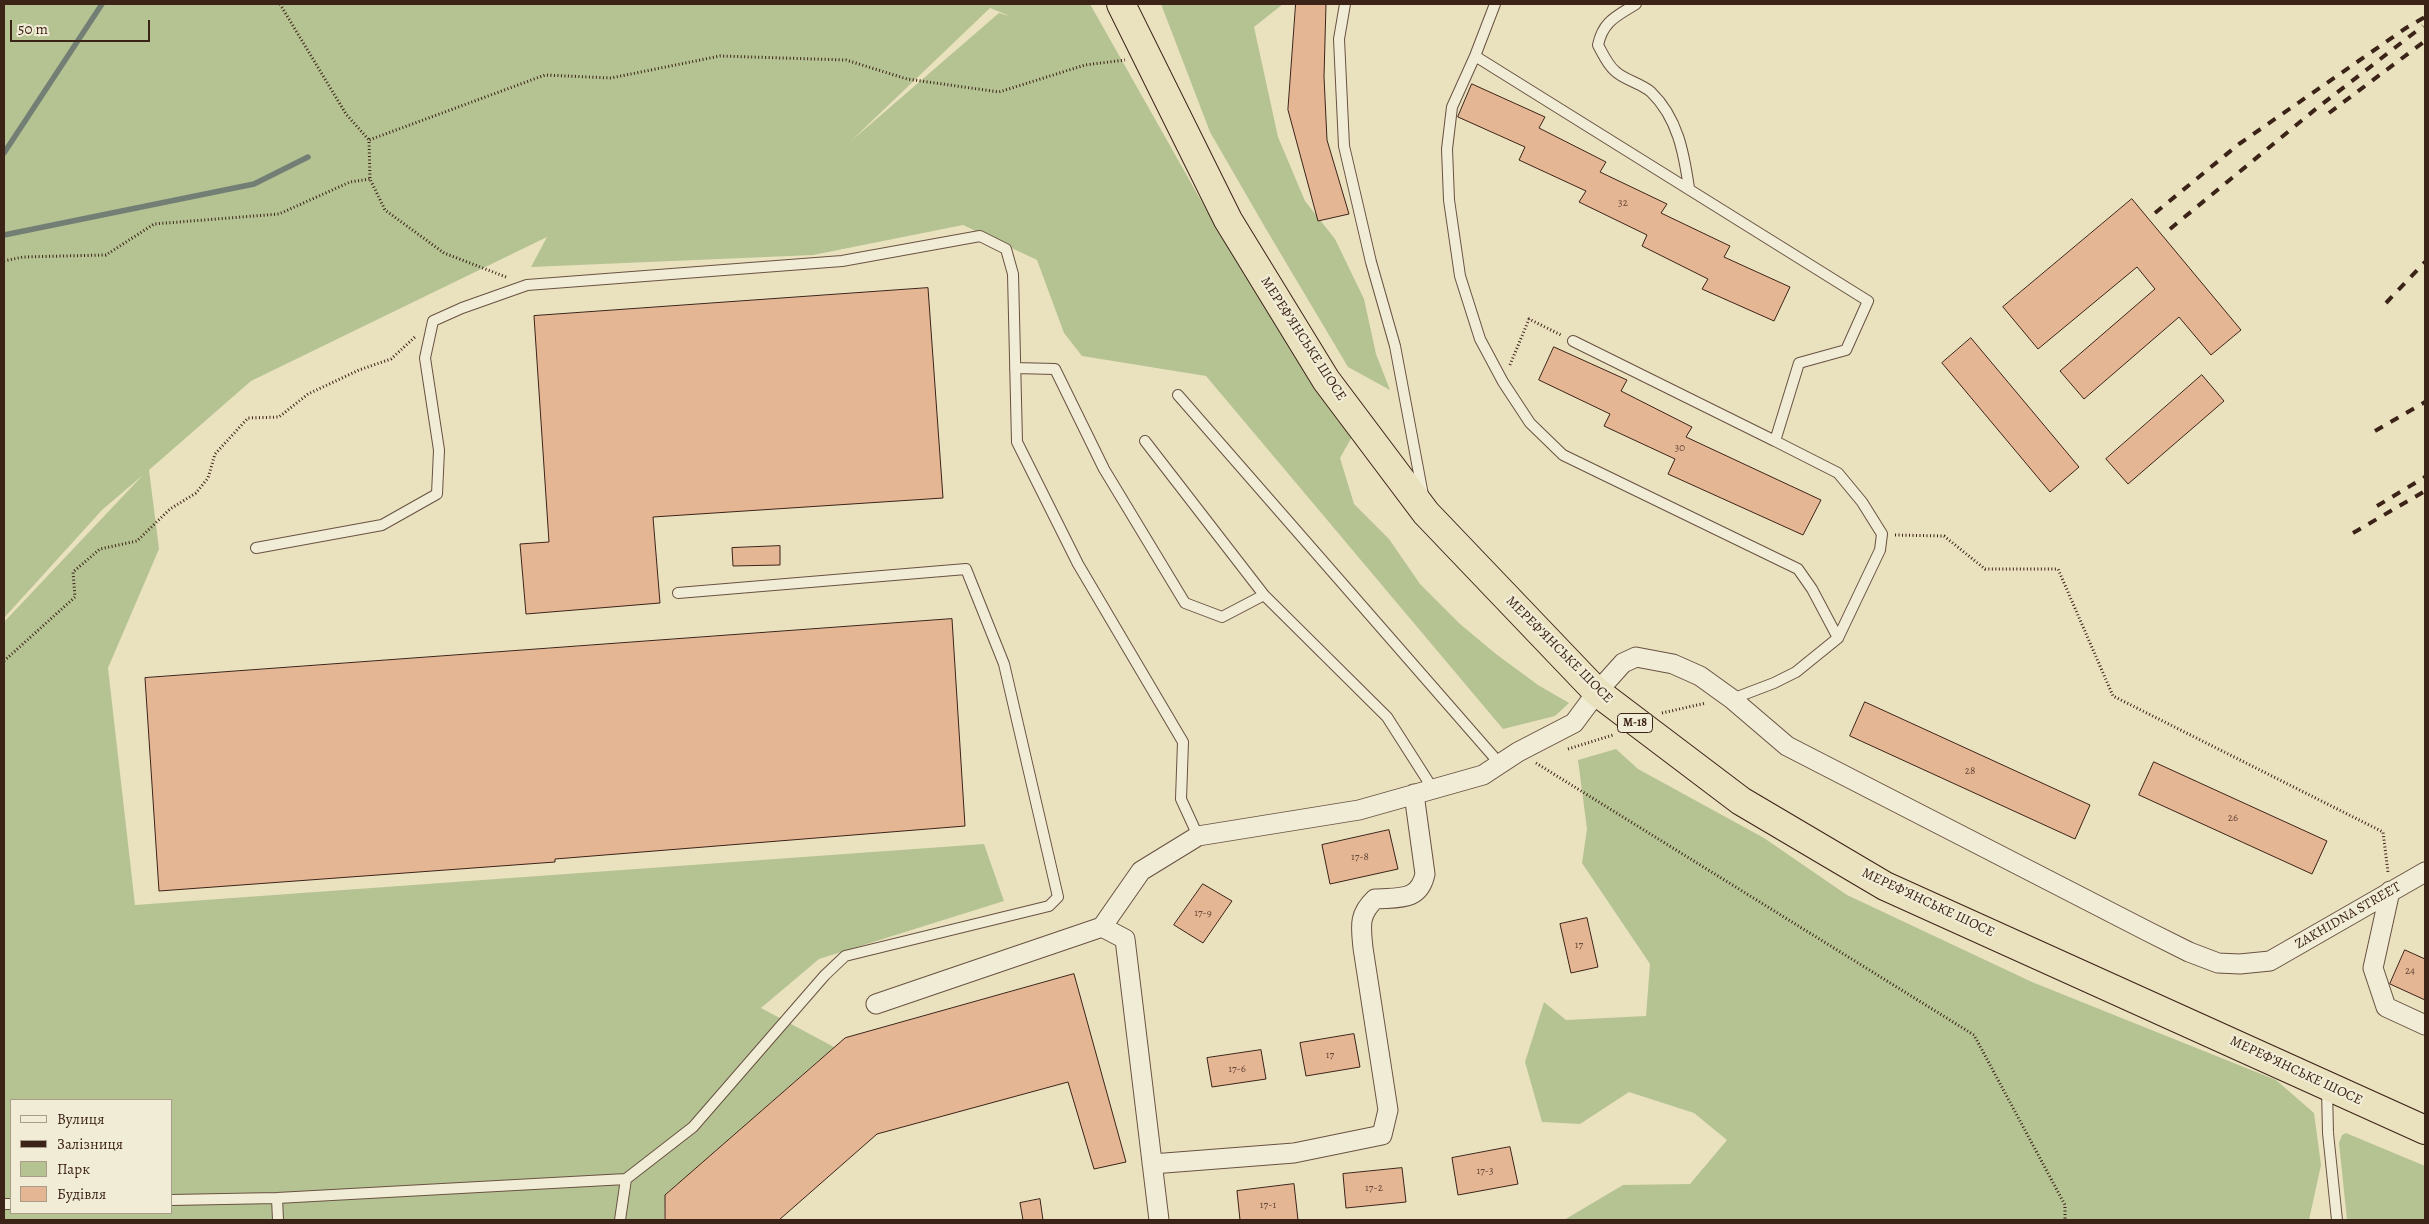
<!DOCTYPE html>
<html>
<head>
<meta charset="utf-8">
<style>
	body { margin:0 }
	#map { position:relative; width:2429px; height:1224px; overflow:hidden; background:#eae1be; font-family:Alegreya,serif }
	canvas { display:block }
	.frame { position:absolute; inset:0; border:5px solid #3c2318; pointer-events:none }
	.legend { position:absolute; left:10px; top:1099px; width:162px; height:115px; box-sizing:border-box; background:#f1ecd5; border:1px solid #a99c89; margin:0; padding:6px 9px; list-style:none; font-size:15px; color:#3c2318 }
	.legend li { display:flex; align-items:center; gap:10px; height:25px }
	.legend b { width:25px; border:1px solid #a99c89 }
	.scale { position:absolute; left:10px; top:20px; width:140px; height:22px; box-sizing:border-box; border:2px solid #3c2318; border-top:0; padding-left:6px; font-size:15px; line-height:18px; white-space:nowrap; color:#3c2318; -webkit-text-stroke:4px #f1ecd5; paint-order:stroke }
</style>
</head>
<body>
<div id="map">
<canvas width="2429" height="1224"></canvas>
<div class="frame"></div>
<ul class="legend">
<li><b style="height:6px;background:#f1ecd5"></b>Вулиця</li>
<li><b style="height:6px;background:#3c2318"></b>Залізниця</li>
<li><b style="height:14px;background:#b5c393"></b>Парк</li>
<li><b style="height:14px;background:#e5b694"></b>Будівля</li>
</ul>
<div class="scale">50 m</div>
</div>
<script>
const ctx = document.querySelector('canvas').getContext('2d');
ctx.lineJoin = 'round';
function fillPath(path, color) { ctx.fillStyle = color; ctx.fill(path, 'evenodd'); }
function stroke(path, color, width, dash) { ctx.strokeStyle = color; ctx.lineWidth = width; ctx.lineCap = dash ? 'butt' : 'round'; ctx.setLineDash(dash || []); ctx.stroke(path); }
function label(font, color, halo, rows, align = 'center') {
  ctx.font = font + ' Alegreya,serif'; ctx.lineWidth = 4.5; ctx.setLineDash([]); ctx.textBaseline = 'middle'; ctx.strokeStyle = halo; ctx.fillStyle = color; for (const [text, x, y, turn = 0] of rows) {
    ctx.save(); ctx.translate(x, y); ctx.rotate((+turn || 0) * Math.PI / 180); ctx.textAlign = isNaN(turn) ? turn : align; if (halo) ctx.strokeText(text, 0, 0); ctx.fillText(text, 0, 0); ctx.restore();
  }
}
fillPath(new Path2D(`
	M4,4h1086l122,216 141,215 -13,23 14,46 35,35 31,45 40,40 36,30 42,31 31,18 -14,13 -52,13 -297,-353 -124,-20 -18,-23 -27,-73 -74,-35 -150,30 -282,12 16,-30 -296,144 -102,89 10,79 -51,119 27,237 849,-61 20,57 -185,58 -58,49 73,39 -169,148 -1,25h-660v-598l139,-147 -41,35 -98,108zM990,8l20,8 -11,-3 -148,128zM11,1100h160v113h-160z
	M1161,4h122l-29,23 24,110 27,64 30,38 29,60 12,55 14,36 -42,-23 -82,-138 -56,-97z
	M1616,749l22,20 126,69 83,57 185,87 244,98 38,33 7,52 -12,55h-745l59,-35 67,-1 37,-44 -33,-27 -65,-21 -49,32 -38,-2 -17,-60 19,-60 22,18 80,-4 4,-52 -68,-101 5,-34 -9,-69z
	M2346,1133l79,33v54h-78l-8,-77 3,-8z`), '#b5c393');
stroke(new Path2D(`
	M4,153l98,-149
	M4,235l250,-51 54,-27`), '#737f75', 5.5);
const building = new Path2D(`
	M1296,4h30l-2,73 3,63 22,74 -31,7 -30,-111z
	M1472,84l73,33 -6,11 67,34 -6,10 67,32 -6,9 69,33 -6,11 66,30 -16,34 -72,-32 6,-10 -66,-33 5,-11 -68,-33 7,-11 -67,-31 6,-13 -67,-30z
	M2132,199l109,131 -30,25 -32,-38 -95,82 -24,-28 95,-82 -18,-22 -99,82 -35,-42z
	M928,288l15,210 -290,19 7,86 -134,11 -6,-70 29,-2 -15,-226z
	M1971,338l108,129 -29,25 -108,-129z
	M1554,347l73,33 -6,11 71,36 -6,10 135,63 -18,35 -135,-61 7,-15 -71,-33 6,-12 -71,-34z
	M2202,375l22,26 -96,83 -22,-25z
	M780,546v19l-47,1 -1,-18z
	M952,619l13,207 -410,33v3l-396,29 -14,-213z
	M1865,702l225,103 -15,34 -225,-103z
	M2154,762l173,79 -15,33 -173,-79z
	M1389,830l9,39 -68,15 -8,-39z
	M1203,884l29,17 -29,42 -29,-18z
	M1587,918l11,49 -27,6 -11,-49z
	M2405,950l20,9v41l-35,-16z
	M1074,974l52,188 -32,7 -26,-87 -191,52 -98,86h-114v-25l180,-157z
	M1354,1034l6,33 -54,9 -6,-33z
	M1261,1050l5,29 -54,8 -5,-29z
	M1510,1147l8,37 -60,11 -6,-37z
	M1402,1168l4,34 -60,6 -3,-34z
	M1294,1184l4,36h-58l-3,-29z
	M1040,1199l3,21h-20l-3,-17z`);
fillPath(building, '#e5b694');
stroke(building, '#3c2318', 1);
const service = new Path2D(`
	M1345,4l-6,35 5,107 27,116 24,84 28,149
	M1495,4l-20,52 393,245 -22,49 -47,13 -24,78 -202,-100
	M1636,4c-19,12 -33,17 -38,41 5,9 9,19 17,26 9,9 26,12 36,21 27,26 33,62 38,96
	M1475,56l-23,51 -5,42 2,51 11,76 20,63 23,43 27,41 33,32 235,114 14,20 26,49 -42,34 -22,11 -42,16
	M1015,368l40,1 49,100 81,134 37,14 42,-22 -119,-154
	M1178,395l322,369
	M1775,441l63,32 24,29 20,32 -2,16 -42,88
	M256,548l126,-23 55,-31 2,-44 -14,-92 8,-37 29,-13 65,-23 315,-24 138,-25 26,13 7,25 4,168 61,122 105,178 -2,57 17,37
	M1264,595l123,122 46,72
	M2327,1089l1,44 9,87
	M277,1198l1,22
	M171,1200l106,-2 349,-19
	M4,1204h7
	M620,1220l6,-41 67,-52 132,-152 20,-19 204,-50 9,-9 -54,-233 -38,-95 -288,24`);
const minor = new Path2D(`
	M2390,891l-17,77 13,39 39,18
	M1102,927l23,12 34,281
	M876,1004l226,-77 39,-56 57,-35 161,-26 124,-35 35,-23 56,-29 23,-31 26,-29 13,-6 37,7 27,12 32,23 55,47 362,186 40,20 29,11 22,1 30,-3 155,-89
	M1152,1164l142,-11 88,-18 6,-25 -25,-162c-2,-21 -5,-33 12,-49 23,-2 44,3 50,-25l-11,-80`);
const trunk = new Path2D(`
	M1121,4l107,216 98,160 100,133 171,179 144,109 144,85 540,244`);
stroke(service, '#685242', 12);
stroke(minor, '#685242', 21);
stroke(trunk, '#3c2318', 30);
stroke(new Path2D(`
	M280,4l66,110 23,26
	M4,261l19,-4 83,-2 48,-31 125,-10 71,-32 20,-3
	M506,277l-62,-24 -59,-43 -15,-31 -1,-39 176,-65 66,3 109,-22 126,4 61,19 92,13 86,-27 40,-5
	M1510,365l19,-46 32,16
	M1895,535l49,1 41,33h73l55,127 270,136 5,40
	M4,661l71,-64 -2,-25 27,-23 37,-8 33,-32 26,-16 12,-15 7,-24 33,-36 31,-1 29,-23 51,-24 32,-11 24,-22
	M1662,713l44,-10
	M1568,749l45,-14
	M1536,763l438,272 91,170v15`), '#3c2318', 3, [1, 2.5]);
stroke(service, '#f1ecd5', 10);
stroke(minor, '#f1ecd5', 19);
stroke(trunk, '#eae1be', 28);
stroke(new Path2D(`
	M2329,113l96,-72
	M2155,213l84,-69 167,-116 19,-11
	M2170,229l147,-121 106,-82
	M2386,303l39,-41
	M2375,431l50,-29
	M2377,506l48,-29
	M2353,533l72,-42`), '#3c2318', 4, [9, 9]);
label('11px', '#664837', null, [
	["32",1623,203],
	["30",1680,448],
	["28",1970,771],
	["26",2233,818],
	["17-8",1360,857],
	["17-9",1203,913],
	["17",1579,945],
	["24",2410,971],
	["17",1330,1055],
	["17-6",1237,1069],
	["17-3",1485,1171],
	["17-2",1374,1188],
	["17-1",1268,1205]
]);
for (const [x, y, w] of [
	[1635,723,35]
]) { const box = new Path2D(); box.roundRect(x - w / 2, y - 9.5, w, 19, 4); ctx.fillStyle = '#f1ecd5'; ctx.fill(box); stroke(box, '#3c2318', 1); }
label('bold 12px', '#3c2318', null, [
	["М-18",1635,723]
]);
label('14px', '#3c2318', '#f1ecd5', [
	["МЕРЕФ’ЯНСЬКЕ ШОСЕ",1303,339,57],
	["МЕРЕФ’ЯНСЬКЕ ШОСЕ",1559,650,45],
	["МЕРЕФ’ЯНСЬКЕ ШОСЕ",1928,903,25],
	["ZAKHIDNA STREET",2348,916,-30],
	["МЕРЕФ’ЯНСЬКЕ ШОСЕ",2296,1071,25]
]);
</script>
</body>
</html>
